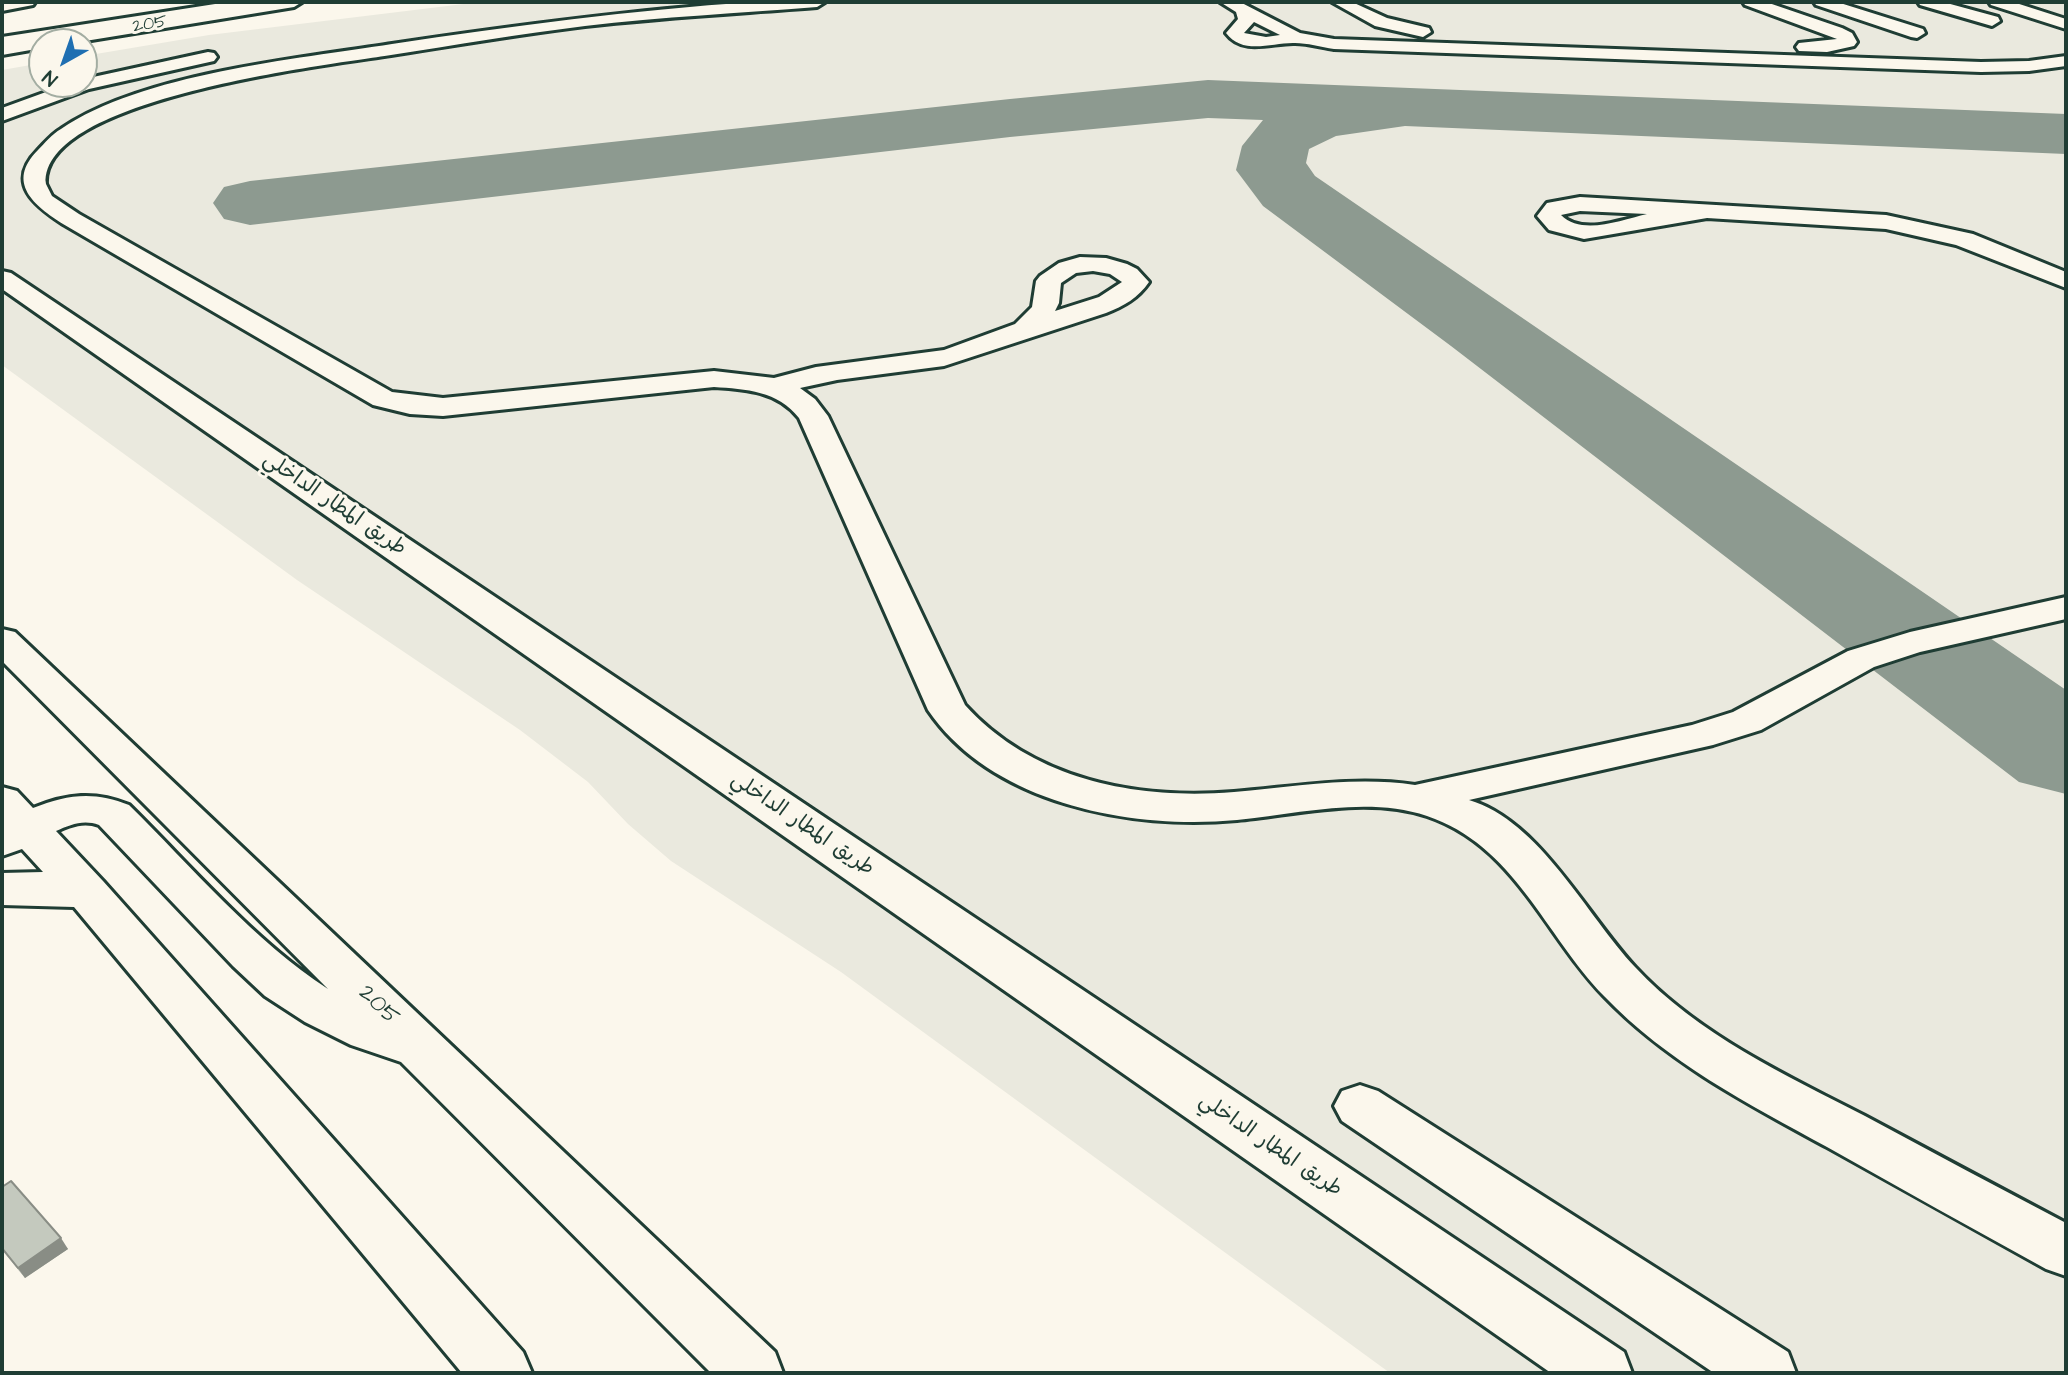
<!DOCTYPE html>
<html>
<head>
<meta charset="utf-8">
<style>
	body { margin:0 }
	#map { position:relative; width:2068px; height:1375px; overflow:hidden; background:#fbf7ec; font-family:"Architects Daughter",sans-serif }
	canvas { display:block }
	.frame { position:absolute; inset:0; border:4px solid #1f3d34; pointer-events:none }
	.north { position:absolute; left:28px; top:28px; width:70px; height:70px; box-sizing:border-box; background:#fbf7ec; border:2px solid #a3ada2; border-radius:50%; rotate:220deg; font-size:19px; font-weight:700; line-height:28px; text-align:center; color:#1f3d34 }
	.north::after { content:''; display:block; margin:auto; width:24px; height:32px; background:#1f6fb2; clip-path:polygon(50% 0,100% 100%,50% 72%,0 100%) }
</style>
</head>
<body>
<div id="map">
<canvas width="2068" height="1375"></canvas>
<div class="frame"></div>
<div class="north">N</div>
</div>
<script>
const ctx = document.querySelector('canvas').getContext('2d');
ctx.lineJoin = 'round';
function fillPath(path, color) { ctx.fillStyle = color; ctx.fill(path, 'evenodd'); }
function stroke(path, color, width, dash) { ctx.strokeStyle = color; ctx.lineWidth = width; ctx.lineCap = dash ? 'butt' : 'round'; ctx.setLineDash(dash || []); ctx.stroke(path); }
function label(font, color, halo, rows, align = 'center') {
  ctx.font = font + ' "Architects Daughter","Playpen Sans Arabic",sans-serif'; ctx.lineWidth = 6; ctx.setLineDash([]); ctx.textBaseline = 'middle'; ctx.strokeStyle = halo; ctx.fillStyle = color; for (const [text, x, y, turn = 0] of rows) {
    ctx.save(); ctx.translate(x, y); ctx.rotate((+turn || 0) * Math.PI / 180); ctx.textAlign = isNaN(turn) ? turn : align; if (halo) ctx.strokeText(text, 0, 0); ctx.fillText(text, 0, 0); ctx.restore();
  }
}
fillPath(new Path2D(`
	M480,2h1586v1371h-676l-549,-401 -170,-111 -43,-37 -40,-42 -68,-52 -223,-150 -295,-215v-295l40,-7v21h42v-28l125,-21z`), '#eae9de');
fillPath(new Path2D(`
	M1208,80l858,34v40l-661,-28 -69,10 -27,13 -3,14 9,13 751,514v104l-47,-12 -568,-436 -188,-140 -27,-36 6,-24 21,-26 -55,-2 -198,19 -760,88 -26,-6 -11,-16 11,-16 26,-6 760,-82z`), '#8d9a90');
const minor = new Path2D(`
	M266,2h36l-8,5 -215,35h-37v6l-40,7v-10z
	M754,2h71l-8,5c-77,6 -155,10 -232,19 -65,8 -130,19 -194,29 -63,10 -351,43 -345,129l6,12 27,18 313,178 51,6 271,-27 60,7 42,-11 128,-17 71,-26 17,-17 4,-26 4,-5 19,-13 21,-6 26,1 21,6 10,5 12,13c-11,16 -25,24 -43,31l-162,53 -107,14 -37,8 15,11 13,17 137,289c68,75 171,95 269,87 61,-5 120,-16 181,-7l277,-60 41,-13 115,-61 62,-19 156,-35v22l-146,33 -46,15 -113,63 -48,15 -244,55c71,21 118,116 166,167 62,67 150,108 230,149 67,36 134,72 201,107v53l-20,-7c-73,-40 -146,-81 -219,-122 -79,-43 -160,-85 -223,-151 -59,-61 -90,-151 -177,-180 -60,-20 -128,-2 -190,4 -106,10 -245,-16 -309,-110l-129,-292c-21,-27 -53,-29 -85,-31l-271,29 -33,-2 -37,-9 -310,-181c-28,-18 -58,-41 -25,-74 7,-7 14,-16 23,-21 80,-55 235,-70 331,-85 120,-18 240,-34 362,-42zM1093,271l17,3 12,8 -23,15 -44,14 4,-8 2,-20 15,-10z
	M1220,2h20l60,31 34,6 647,23 48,-1 37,-5v10l-37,5 -48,1 -647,-23c-13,-2 -27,-6 -39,-6 -22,-1 -52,13 -69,-10l12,-14 -2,-7zM1254,22l26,13 -14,2 -22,-4z
	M1332,2h20l35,16 42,10 2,4 -8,5 -48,-11z
	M1743,2h23l76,26 10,5 5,9 -3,4 -27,6 -28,-1 -3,-4 3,-4 38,-4 -92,-34z
	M1814,2h23l86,27 2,4 -8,5 -6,-1 -95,-32z
	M1918,2h25l55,15 2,4 -8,5 -72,-21z
	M1989,2h24l53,17v10l-75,-24z
	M208,52l6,1 3,4 -3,4 -125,28 -87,32v-13l66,-24h16v-5z
	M1580,197l306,18 87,19 93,38v16l-110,-43 -70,-16 -179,-11 -123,21 -35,-9 -12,-14 10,-13zM1580,211l67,3c-26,6 -65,22 -86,1z
	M2,271l9,2 1613,1079 8,21h-81l-1549,-1084z
	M2,629l13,3 760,720 8,21h-72l-310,-311 -50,-17 -46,-23 -40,-26 -32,-30 -134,-141c-16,-6 -29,0 -43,6l47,50 420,471 9,21h-70l-388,-466 -72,-2v-32l41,-1 -21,-23 -20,7v-69l15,4 16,17c34,-14 62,-17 96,-3 62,61 126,137 199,184l-326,-328z
	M1360,1085l18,6 410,261 8,21h-82l-372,-252 -8,-15 8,-15z`);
const highway = new Path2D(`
	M2,2h33l-2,3 -31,6z
	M228,2h37l-8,5 -255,40v-10z`);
stroke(minor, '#1f3d34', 6);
stroke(highway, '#1f3d34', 6);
fillPath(minor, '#fbf7ec');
fillPath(highway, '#fbf7ec');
fillPath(new Path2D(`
	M2,1187l66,62 -43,29 -23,-28z`), '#a9ada3');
fillPath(new Path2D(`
	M61,1238l7,11 -43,29 -7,-10z`), '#898d85');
const building = new Path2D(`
	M11,1181l50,57 -43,30 -16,-20v-61z`);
fillPath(building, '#c4c9be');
stroke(building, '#898d85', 2);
label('18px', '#1f3d34', '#fbf7ec', [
	["205",150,25,-9]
]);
label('21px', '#1f3d34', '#fbf7ec', [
	["طريق المطار الداخلي",334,505,34],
	["طريق المطار الداخلي",802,825,34],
	["طريق المطار الداخلي",1270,1146,34]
]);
label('24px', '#1f3d34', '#fbf7ec', [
	["205",378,1006,44]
]);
</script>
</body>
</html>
